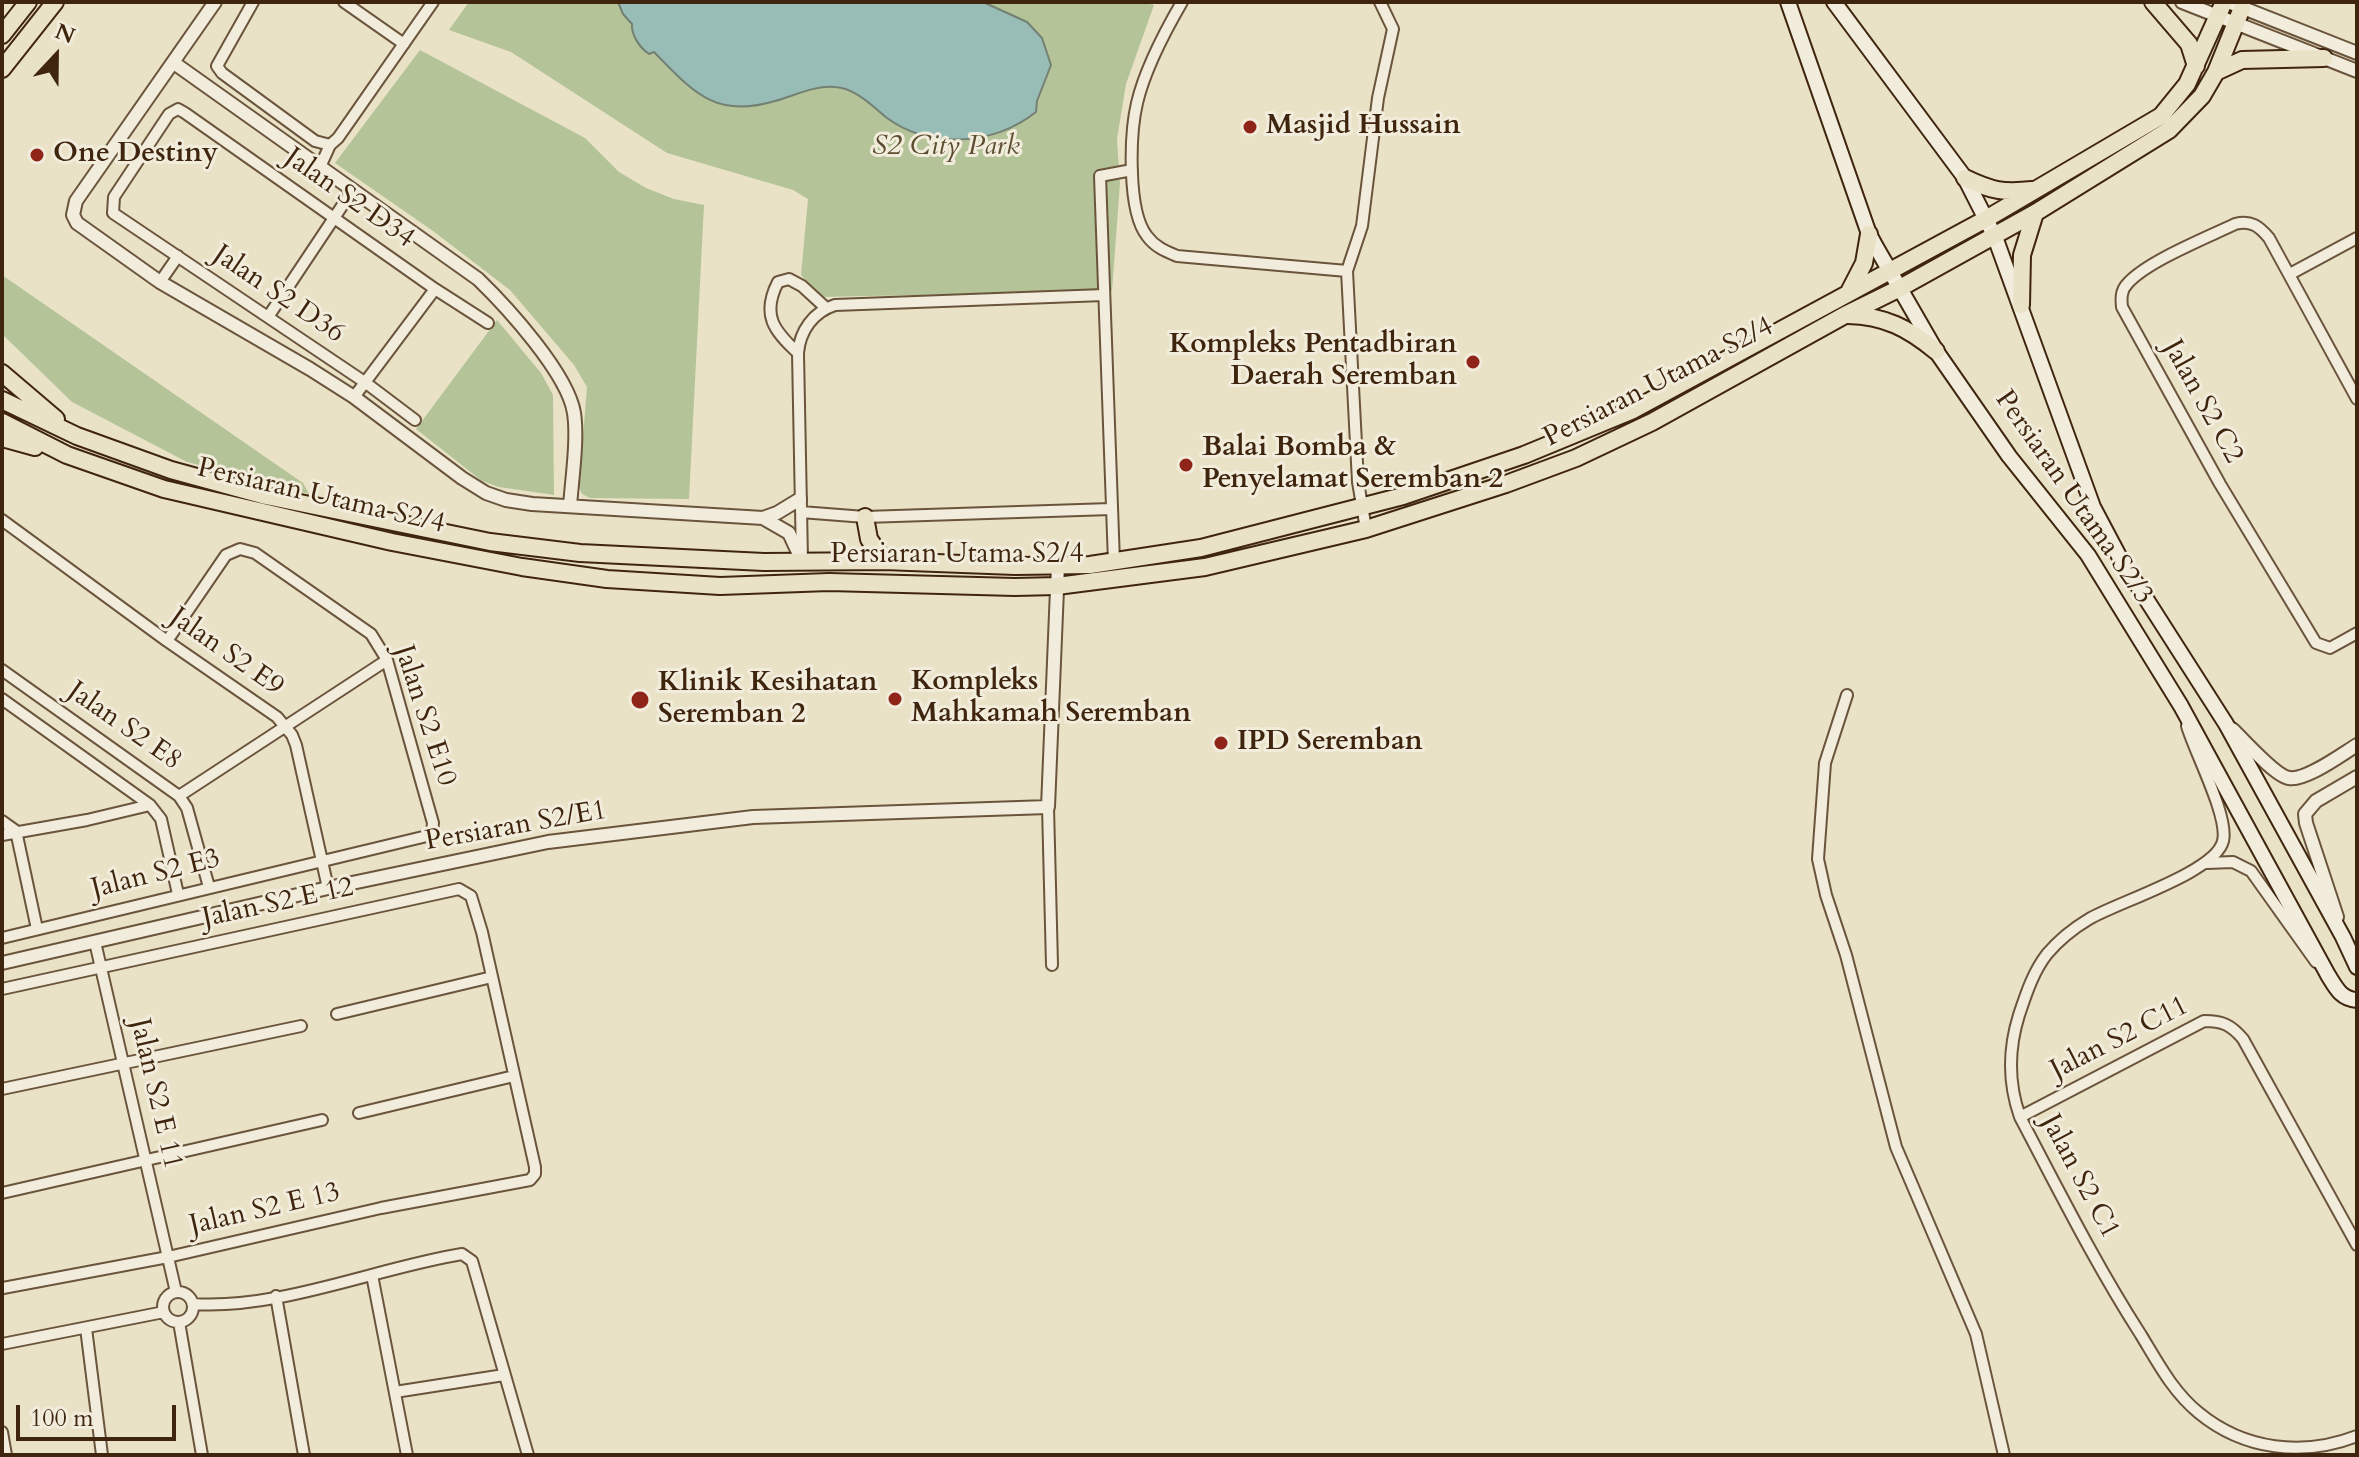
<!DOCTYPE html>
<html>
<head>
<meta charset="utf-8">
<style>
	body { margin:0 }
	#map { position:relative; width:2359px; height:1457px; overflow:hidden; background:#eae2c7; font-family:Cardo,serif }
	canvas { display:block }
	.frame { position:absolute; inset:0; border:4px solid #3f250e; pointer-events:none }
	.north { position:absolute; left:16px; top:16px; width:80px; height:80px; -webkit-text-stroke:6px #f1ecdb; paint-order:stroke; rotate:22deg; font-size:22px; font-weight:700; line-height:32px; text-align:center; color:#3f250e }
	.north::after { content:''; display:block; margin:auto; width:28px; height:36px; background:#3f250e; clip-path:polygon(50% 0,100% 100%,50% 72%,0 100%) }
	.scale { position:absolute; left:16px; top:1405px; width:160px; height:36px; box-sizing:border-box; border:4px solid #3f250e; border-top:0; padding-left:10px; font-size:24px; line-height:28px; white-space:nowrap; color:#3f250e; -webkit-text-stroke:6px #f1ecdb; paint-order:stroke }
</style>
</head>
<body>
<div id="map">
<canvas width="2359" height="1457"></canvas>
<div class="frame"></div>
<div class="north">N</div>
<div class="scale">100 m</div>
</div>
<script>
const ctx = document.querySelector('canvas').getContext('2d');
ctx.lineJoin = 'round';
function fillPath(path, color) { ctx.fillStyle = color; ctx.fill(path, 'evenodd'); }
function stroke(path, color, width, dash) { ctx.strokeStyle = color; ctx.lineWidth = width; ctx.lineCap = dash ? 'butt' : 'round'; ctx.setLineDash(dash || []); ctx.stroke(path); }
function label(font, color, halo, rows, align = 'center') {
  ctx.font = font + ' Cardo,serif'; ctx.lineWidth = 6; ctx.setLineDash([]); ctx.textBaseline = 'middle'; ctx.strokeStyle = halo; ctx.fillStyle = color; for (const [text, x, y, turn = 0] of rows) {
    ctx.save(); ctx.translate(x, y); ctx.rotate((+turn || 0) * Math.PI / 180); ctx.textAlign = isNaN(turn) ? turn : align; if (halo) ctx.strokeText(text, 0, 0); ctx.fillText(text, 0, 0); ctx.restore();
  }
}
fillPath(new Path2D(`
	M469,2h672l13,3 -28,79 -9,55 3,44 -8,108 -292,6 -19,-22 7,-76 -15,-9 -126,-37 -156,-101 -62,-22z
	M420,50l165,88 34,34 27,16 28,11 30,6 -15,294 -99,-1 -8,-4 -3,-7 8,-100 -13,-22 -64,-75 -77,-59 -98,-68z
	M2,275l301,208 6,11 -122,-32 -115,-60 -70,-68z
	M497,320l44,53 12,22 1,100 -55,-8 -17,-6 -66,-52z`), '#b4c498');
const water = new Path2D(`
	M618,2h365l44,20 15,16 9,27 -14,36 -1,11c-42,33 -105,38 -149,6 -15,-12 -32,-30 -52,-31 -20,-2 -41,9 -60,14 -60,18 -82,-9 -121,-49l-5,2c-9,-6 -18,-19 -17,-30l-9,-10z`);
fillPath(water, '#98bdb6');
stroke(water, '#748073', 2);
const minor = new Path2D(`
	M253,2l-36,64 5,7 93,68 15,4
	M344,2l60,42
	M1182,2c-18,31 -37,67 -45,101 -7,30 -10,108 10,133 8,11 18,15 30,20l170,15 11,211 8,47
	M320,167l10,-22 8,-7 95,-136
	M1347,271l15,-45 16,-128 15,-69 -13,-27
	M2290,274l67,-36
	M160,282l18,-26
	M268,317l84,-126
	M798,353c-24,-22 -37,-38 -20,-71l11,-3 13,7 24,22
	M354,397l81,-108
	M2357,399l-88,-161c-10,-12 -18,-18 -34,-14 -29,14 -87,37 -107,59 -7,7 -7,15 -6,24l98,177 96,159 14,5 27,-15
	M415,420l-49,-37 -253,-170 1,-16 55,-83 9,-5 7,4 250,176 53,34
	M801,512l64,5 246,-8
	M2,520l165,121 110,76 15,18 4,10 32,143
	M802,560l-4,-207c2,-22 15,-41 37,-48l269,-10
	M1114,562l-14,-386 32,-6
	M2,670l177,126 8,12 22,79
	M1847,695l-22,68 -7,96 8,36 20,60 50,192 80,187 28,121
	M2,699l148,106 11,14 17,75
	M2187,726c8,27 42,91 36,115 -7,31 -105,61 -134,78 -15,9 -31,22 -42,35 -14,18 -21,40 -28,61 -11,35 -11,68 1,102 39,74 76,148 121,218 17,28 32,57 58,78 45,37 104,44 158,23
	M179,796l208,-136
	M1048,807l4,158
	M2,821l14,10 21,98
	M2,835l85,-15 63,-15
	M2207,863l26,-1 18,9 65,91
	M2,938l425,-102 5,-4 1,-9 -46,-163 -16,-26 -116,-81 -15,-4 -14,6 -59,86
	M95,942l81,350
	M2,989l457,-100 12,7 11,36 53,235v7l-5,6 -149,28 -213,49 -165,31
	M337,1014l155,-37
	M2,1089l299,-63
	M359,1113l155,-37
	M2020,1117l184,-96c19,0 27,4 39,18l114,206
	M2,1193l320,-73
	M372,1275l35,180
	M163 1307a15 15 0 1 1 30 0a15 15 0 1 1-30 0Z
	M276,1296l28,159
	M193,1304c86,6 183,-36 269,-50l10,7 56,194
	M179,1322l23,133
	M86,1328l16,127
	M2,1344l162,-32
	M395,1392l109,-17
	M2,1432l4,23`);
const tertiary = new Path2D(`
	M215,2l-139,199 -3,14 4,8 83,59 150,87 44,28 108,81 24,15 20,7 26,4 231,14 14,-5 23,-14
	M2182,2l175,69
	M2228,2l129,51
	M174,63l304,216c29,28 90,95 96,134 4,26 -2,66 -4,93
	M763,518l26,15 13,28
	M2232,729c12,11 43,47 57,49 17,3 53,-24 68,-33
	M2337,917l-31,-94 -1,-9 11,-13 41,-24
	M2,963l326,-75 220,-46 205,-25 295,-10 10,-242`);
const secondary = new Path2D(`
	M1788,2l81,232 7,13 60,104 73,105 79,99 93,151 147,269c8,13 13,24 29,25
	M1834,2l131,176 30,59 98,270 27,51 106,166 117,213 14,30`);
const primary = new Path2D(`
	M2153,2l36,42 7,22
	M2,35l26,-33
	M2,69l53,-67
	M2216,72l26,-12 82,-2
	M1965,178c27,13 38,15 67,12
	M1850,290l14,-27 5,-29
	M2021,305l1,-50 13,-42
	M1848,315c37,1 60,13 88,36
	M2,373l54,46
	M2,400l75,36 94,34 95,26 224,46 90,11 184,9 120,-1 131,5 75,-1 111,-17 202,-52 121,-41 109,-45 353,-191 175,-103 26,-32 37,-82
	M2,422l65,33 97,34 228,53 130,25 85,12 113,7 109,-4 186,5 42,-1 148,-19 161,-38 140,-45 70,-26 76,-36 193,-107 55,-27 135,-75 134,-83 33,-34 14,-24 26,-64
	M2,438l33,9
	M865,517l4,22 15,22`);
stroke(minor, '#6a543c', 14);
stroke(tertiary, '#6a543c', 16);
stroke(secondary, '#3f250e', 18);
stroke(primary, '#3f250e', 20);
stroke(minor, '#f1ecdb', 10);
stroke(tertiary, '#f1ecdb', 12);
stroke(secondary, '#f1ecdb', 14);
stroke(primary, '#eae2c7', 16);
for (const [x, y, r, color] of [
	[1250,127,8,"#8f2418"],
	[37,155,8,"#8f2418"],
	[1473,362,8,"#8f2418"],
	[1186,465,8,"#8f2418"],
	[895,699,8,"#8f2418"],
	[640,700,10,"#8f2418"],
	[1221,743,8,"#8f2418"]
]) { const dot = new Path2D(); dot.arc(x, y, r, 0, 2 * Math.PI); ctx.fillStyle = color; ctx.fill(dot); stroke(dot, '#f1ecdb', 3); }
label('bold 28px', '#3f250e', '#f1ecdb', [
	["Masjid Hussain",1266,127],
	["One Destiny",53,155],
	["Kompleks Pentadbiran",1457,346,"right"],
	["Daerah Seremban",1457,378,"right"],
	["Balai Bomba &",1202,449],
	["Penyelamat Seremban 2",1202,481],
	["Kompleks",911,683],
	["Mahkamah Seremban",911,715],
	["Klinik Kesihatan",658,684],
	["Seremban 2",658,716],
	["IPD Seremban",1237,743]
], 'left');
label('italic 28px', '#5c4d30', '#f1ecdb', [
	["S2 City Park",946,148]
]);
label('28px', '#3f250e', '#f1ecdb', [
	["Jalan S2 D34",349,199,35],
	["Jalan S2 D36",278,295,34],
	["Persiaran Utama S2/4",1659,383,-27],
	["Jalan S2 C2",2202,402,61],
	["Persiaran Utama S2/4",321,497,13],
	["Persiaran Utama S2/3",2073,498,55],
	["Persiaran Utama S2/4",957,556],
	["Jalan S2 E9",226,653,35],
	["Jalan S2 E10",424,716,72],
	["Jalan S2 E8",124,727,35],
	["Persiaran S2/E1",516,827,-10],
	["Jalan S2 E3",156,875,-14],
	["Jalan S2 E 12",278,904,-12],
	["Jalan S2 C11",2120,1039,-27],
	["Jalan S2 E 11",155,1094,77],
	["Jalan S2 C1",2079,1177,62],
	["Jalan S2 E 13",265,1210,-13]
]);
</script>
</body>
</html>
